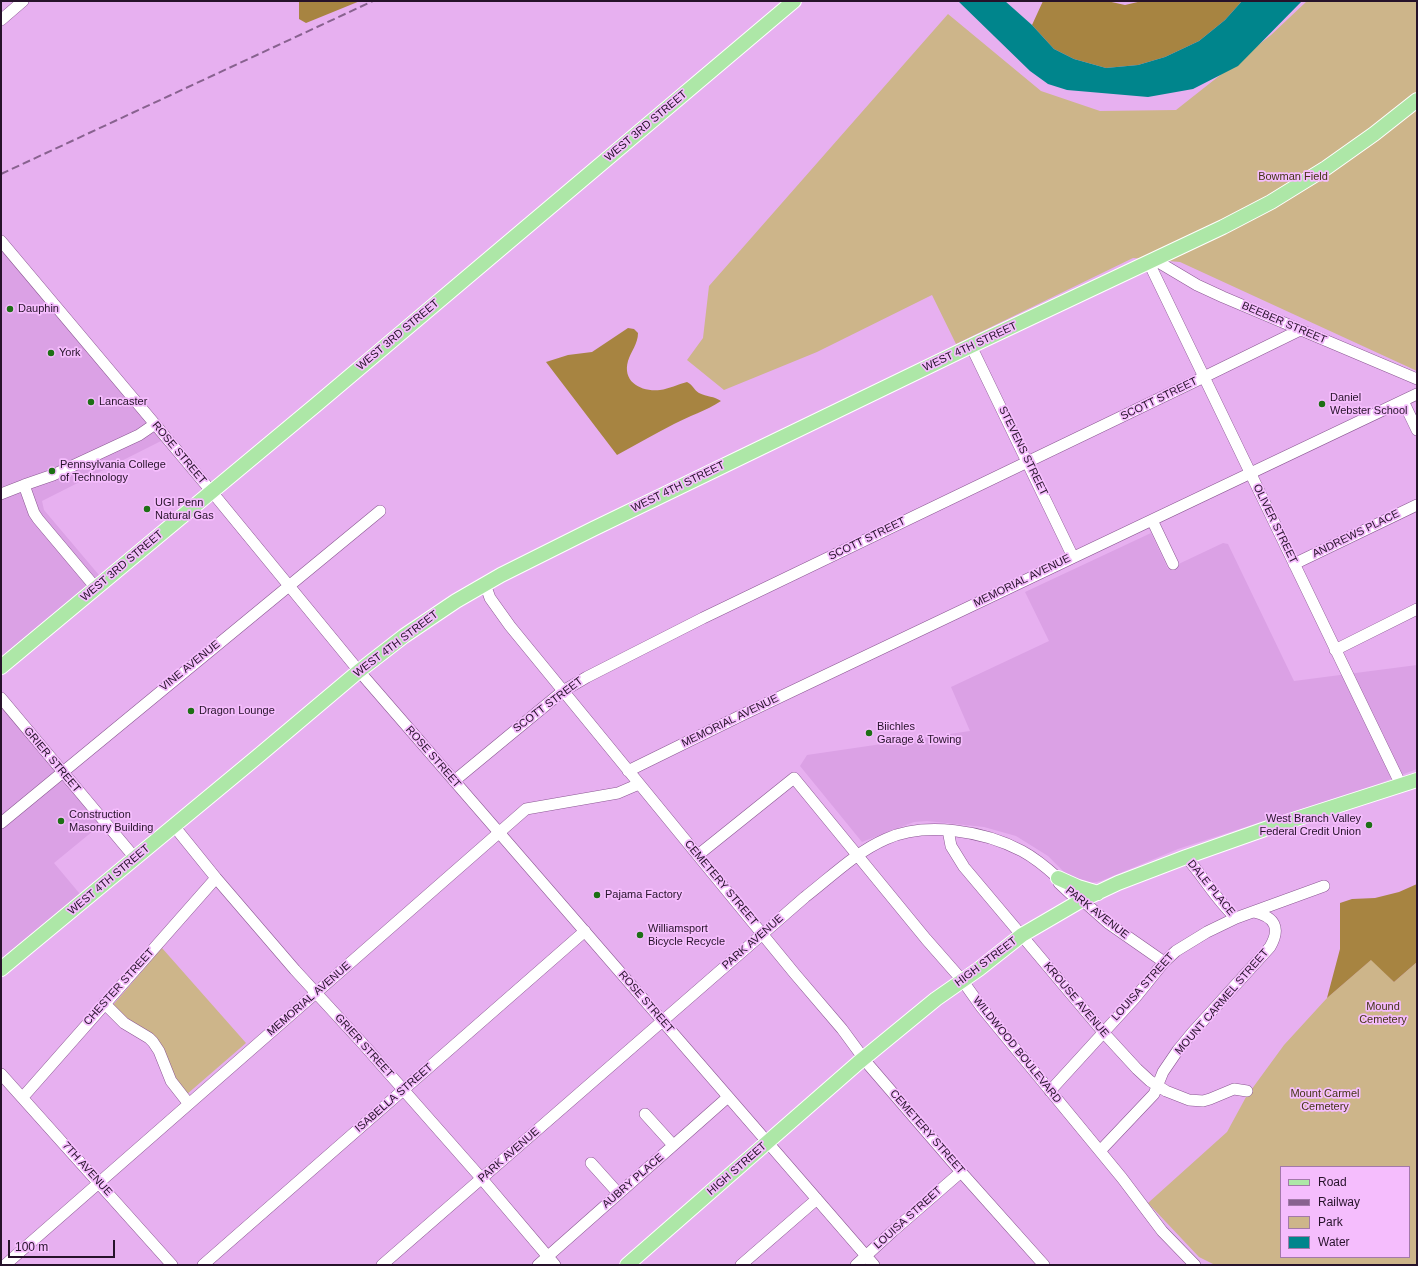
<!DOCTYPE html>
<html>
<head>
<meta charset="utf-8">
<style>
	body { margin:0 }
	#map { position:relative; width:1418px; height:1266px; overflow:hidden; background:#e7b0f0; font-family:Helvetica,sans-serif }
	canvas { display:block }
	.frame { position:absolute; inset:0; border:2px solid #26122a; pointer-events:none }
	.legend { position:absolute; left:1280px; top:1166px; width:130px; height:92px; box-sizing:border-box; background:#f5bdfd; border:1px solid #a279a9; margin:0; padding:5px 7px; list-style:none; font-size:12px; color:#26122a }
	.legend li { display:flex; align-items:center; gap:8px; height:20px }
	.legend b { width:20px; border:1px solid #a279a9 }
	.scale { position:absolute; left:8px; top:1240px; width:107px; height:18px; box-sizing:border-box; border:2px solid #26122a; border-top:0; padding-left:5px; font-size:12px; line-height:14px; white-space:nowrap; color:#26122a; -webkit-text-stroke:3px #f5bdfd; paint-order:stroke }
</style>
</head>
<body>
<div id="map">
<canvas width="1418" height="1266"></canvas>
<div class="frame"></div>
<ul class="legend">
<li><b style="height:5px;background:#ade7a7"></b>Road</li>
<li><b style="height:5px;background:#88628f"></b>Railway</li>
<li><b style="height:11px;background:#cdb58a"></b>Park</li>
<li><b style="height:11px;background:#00858c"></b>Water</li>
</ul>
<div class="scale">100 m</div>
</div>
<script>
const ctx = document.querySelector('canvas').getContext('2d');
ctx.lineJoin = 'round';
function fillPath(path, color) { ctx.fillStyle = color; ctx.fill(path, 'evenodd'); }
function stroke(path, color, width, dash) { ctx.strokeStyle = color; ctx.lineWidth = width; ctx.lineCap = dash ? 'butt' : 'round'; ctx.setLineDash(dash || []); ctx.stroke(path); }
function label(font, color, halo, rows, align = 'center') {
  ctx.font = font + ' Helvetica,sans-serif'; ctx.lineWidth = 3.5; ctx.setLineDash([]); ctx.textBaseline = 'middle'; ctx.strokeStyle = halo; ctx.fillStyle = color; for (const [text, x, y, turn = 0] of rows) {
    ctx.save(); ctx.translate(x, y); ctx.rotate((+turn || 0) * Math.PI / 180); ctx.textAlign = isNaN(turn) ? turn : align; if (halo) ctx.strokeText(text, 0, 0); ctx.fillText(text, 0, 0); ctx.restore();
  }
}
fillPath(new Path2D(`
	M1,247l162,193 -121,61 2,9 60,71 -103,86z
	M1151,533l17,36 55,-26 5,1 66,137 123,-16v104l-39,15 -200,65 -77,32 -15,3 -16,-6 -22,-22 -32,-20 -32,-9 -57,-6 -13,1 -52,20 -62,-76 7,-11 163,-24 -19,-44 98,-46 -24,-49z
	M1,698l103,124 -50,41 31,37 -78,64 -6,-7z`), '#dba1e5');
fillPath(new Path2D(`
	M1307,1h110v370l-237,-109 -47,-4 -177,86 -24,-49 -115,57 -93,38 -37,-30 16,-22 6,-52 239,-272 93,77 59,20 76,-1 95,-75z
	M162,948l84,95 -60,52 -7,-9 -26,-51 -26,-17 -14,-13z
	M1372,959l22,23 23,-20v303h-202l-16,-8 -51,-54 79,-71 19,-35 38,-52 43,-47zM1281,1167h128v90h-128z`), '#cdb58a');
fillPath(new Path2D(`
	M299,1h61l-54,22 -7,-4z
	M1043,1h64l18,4 17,-4h100l-17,19 -26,21 -34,16 -27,8 -32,3 -32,-9 -20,-10 -22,-24z
	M628,328l6,1 4,4c0,11 -7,18 -10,28 -6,21 13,31 32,29 9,-1 18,-6 27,-8 6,3 7,8 12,11 8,4 15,3 22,8 -15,10 -32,15 -47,23 -20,10 -38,21 -57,31l-71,-93 22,-7 24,-3z
	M1417,884v78l-23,20 -23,-22 -44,38 13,-49v-46l12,-4 23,-1 24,-6z`), '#a78441');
fillPath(new Path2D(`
	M958,1h47l27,24 22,24 20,10 32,9 32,-3 27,-8 34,-16 26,-21 17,-19h60l-64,65 -45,23 -45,8 -81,-7 -19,-6 -18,-13z`), '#00858c');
const minor = new Path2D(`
	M1,20l22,-19
	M1,241l211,251 147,179 515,594
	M1155,260l42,25 26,12 194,82
	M1149,263l252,522
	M971,346l102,211
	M1403,401l14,29
	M24,485l29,-10 86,-40 16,-11
	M1,494l23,-9 10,28 4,6 58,69
	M1152,520l21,44
	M1294,564l123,-59
	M485,584l5,14 20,28 285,348 47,55 25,34 94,109 83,93
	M1335,650l82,-41
	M1,698l134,160
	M628,771l114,-56 675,-321
	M454,781l109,-90 24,-14 116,-59 501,-241 96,-47
	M1,823l379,-312
	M174,826l42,52 79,92 68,74 119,135 73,86
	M948,830l3,16 13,21 139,165 34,37 13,12 16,10 23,9 14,1 7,-2 24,-10 13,2
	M698,855l96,-77 132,161 36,41 20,28 140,170 40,53 33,34
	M1186,857c18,20 30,43 50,61
	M104,1003l20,20 25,15 4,4 6,9 12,30 18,23
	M1,1074l171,191
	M1050,1091l85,-93 29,-36 12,-11 31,-19 29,-14 88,-32
	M23,1097l193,-219
	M645,1114l28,31
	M1100,1151l54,-57 9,-22 15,-22 14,-17 78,-86c11,-19 5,-30 -16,-35
	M591,1163l27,30
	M5,1265l521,-456 92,-16 21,-9
	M203,1265l382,-334
	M382,1265l423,-368c26,-20 51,-45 81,-58 40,-18 98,-8 136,12 13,7 25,17 36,27l1,5 15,14 8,3 26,23 56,39
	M538,1265l190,-168
	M741,1265l76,-66
	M856,1265l37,-34 68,-59`);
const major = new Path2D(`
	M1,667l316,-263 477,-403
	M1058,878l20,9 20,6
	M1,969l256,-212 102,-86 45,-35 52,-35 45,-26 92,-46 378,-183 252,-119 48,-25 55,-34 48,-34 43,-34
	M627,1265l231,-202 78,-64 43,-30 43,-34 60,-35 36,-17 68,-26 82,-29 149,-48`);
stroke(minor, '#8a5792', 12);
stroke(major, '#fff', 16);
stroke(minor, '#fff', 11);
stroke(major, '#ade7a7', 14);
stroke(new Path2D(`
	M1,174l372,-173`), '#88628f', 2, [8, 4]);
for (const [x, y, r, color] of [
	[10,309,4,"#1d6f15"],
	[51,353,4,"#1d6f15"],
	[91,402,4,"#1d6f15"],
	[1322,404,4,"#1d6f15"],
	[52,471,4,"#1d6f15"],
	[147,509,4,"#1d6f15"],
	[191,711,4,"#1d6f15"],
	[869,733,4,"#1d6f15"],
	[61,821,4,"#1d6f15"],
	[1369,825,4,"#1d6f15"],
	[597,895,4,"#1d6f15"],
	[640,935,4,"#1d6f15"]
]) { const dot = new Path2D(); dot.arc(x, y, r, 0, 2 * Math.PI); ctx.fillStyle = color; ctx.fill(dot); stroke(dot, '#f5bdfd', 1.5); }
label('11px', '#26122a', '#f5bdfd', [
	["WEST 3RD STREET",646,126,-40],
	["BEEBER STREET",1284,323,23],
	["WEST 3RD STREET",398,335,-40],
	["WEST 4TH STREET",970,347,-25],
	["SCOTT STREET",1159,399,-26],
	["STEVENS STREET",1023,451,64],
	["ROSE STREET",179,453,50],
	["WEST 4TH STREET",678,487,-26],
	["OLIVER STREET",1275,524,64],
	["ANDREWS PLACE",1356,534,-26],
	["SCOTT STREET",867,539,-26],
	["WEST 3RD STREET",122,566,-40],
	["MEMORIAL AVENUE",1022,581,-26],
	["WEST 4TH STREET",396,644,-37],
	["VINE AVENUE",190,666,-39],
	["SCOTT STREET",548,705,-37],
	["MEMORIAL AVENUE",730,721,-26],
	["ROSE STREET",433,757,49],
	["GRIER STREET",52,760,50],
	["WEST 4TH STREET",109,880,-40],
	["CEMETERY STREET",721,883,50],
	["DALE PLACE",1211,888,51],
	["PARK AVENUE",1097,913,38],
	["PARK AVENUE",753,942,-41],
	["HIGH STREET",986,962,-37],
	["CHESTER STREET",119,987,-48],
	["LOUISA STREET",1143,987,-48],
	["MEMORIAL AVENUE",309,999,-41],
	["KROUSE AVENUE",1076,1000,50],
	["ROSE STREET",646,1002,49],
	["MOUNT CARMEL STREET",1222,1002,-49],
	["GRIER STREET",364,1046,48],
	["WILDWOOD BOULEVARD",1017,1050,51],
	["ISABELLA STREET",394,1098,-41],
	["CEMETERY STREET",927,1132,49],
	["PARK AVENUE",509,1155,-41],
	["7TH AVENUE",87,1169,48],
	["HIGH STREET",737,1169,-41],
	["AUBRY PLACE",633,1181,-41],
	["LOUISA STREET",908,1218,-42]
]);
label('11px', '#453517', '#f5bdfd', [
	["Bowman Field",1293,177],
	["Mound",1383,1007],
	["Cemetery",1383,1020],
	["Mount Carmel",1325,1094],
	["Cemetery",1325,1107]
]);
label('11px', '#26122a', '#f5bdfd', [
	["Dauphin",18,309],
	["York",59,353],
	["Daniel",1330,398],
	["Webster School",1330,411],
	["Lancaster",99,402],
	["Pennsylvania College",60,465],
	["of Technology",60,478],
	["UGI Penn",155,503],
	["Natural Gas",155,516],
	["Dragon Lounge",199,711],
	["Biichles",877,727],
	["Garage & Towing",877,740],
	["Construction",69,815],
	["Masonry Building",69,828],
	["West Branch Valley",1361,819,"right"],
	["Federal Credit Union",1361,832,"right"],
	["Pajama Factory",605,895],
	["Williamsport",648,929],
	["Bicycle Recycle",648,942]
], 'left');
</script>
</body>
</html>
